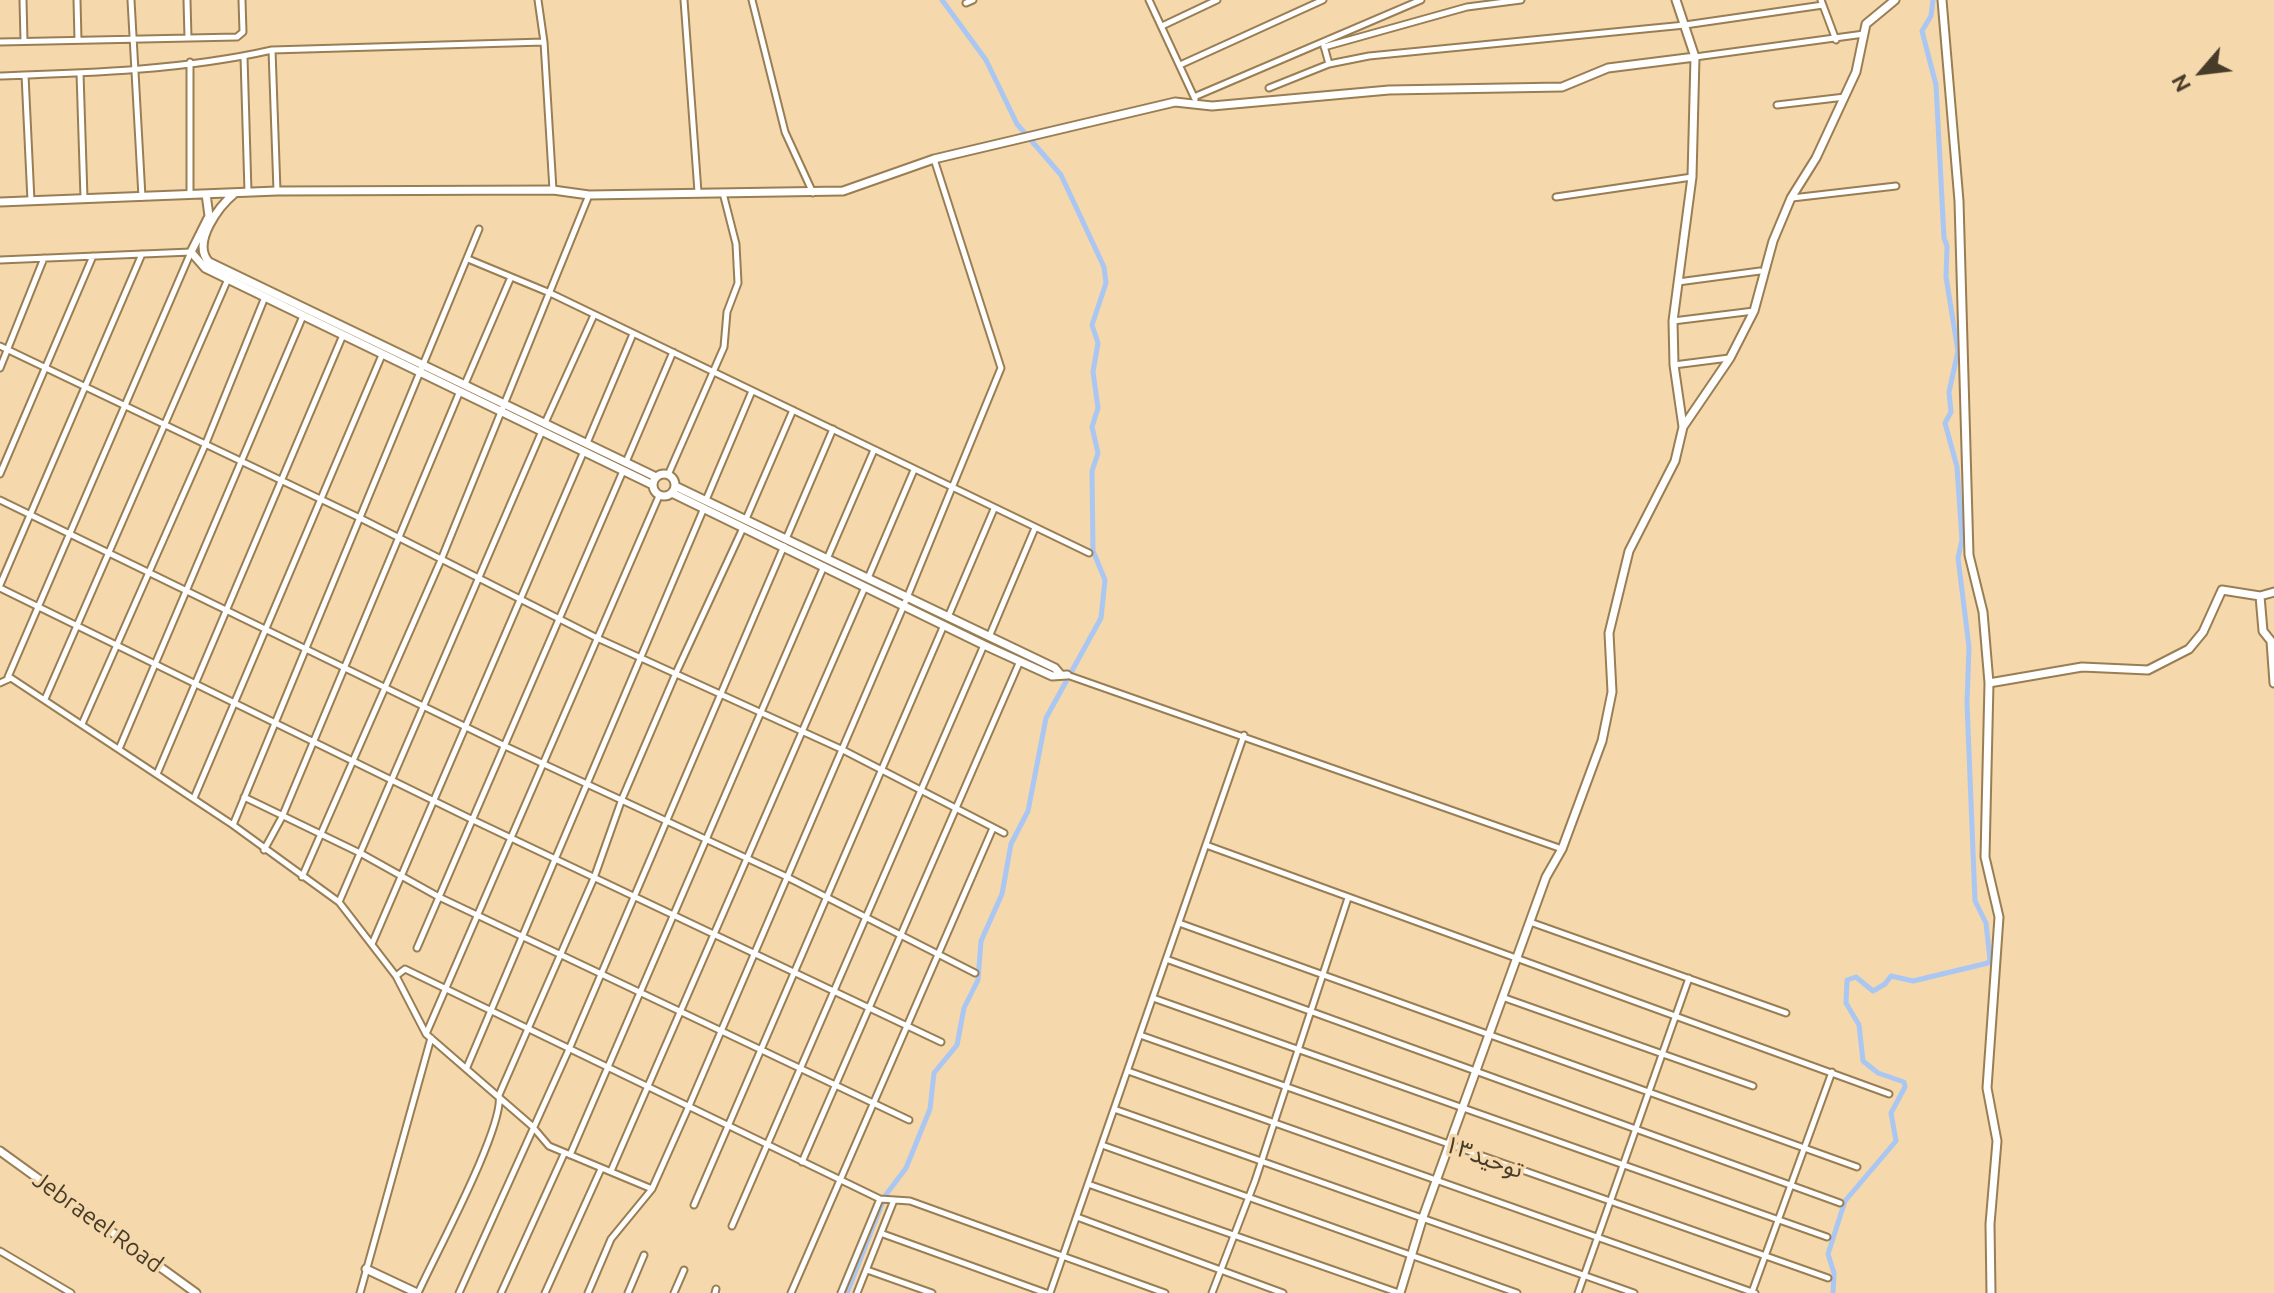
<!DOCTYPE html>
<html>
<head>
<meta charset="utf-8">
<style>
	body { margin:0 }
	#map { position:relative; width:2274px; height:1293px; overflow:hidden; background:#f5d8ab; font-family:Ubuntu,sans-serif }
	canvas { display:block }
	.north { position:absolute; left:2162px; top:32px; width:80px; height:80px; -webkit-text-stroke:6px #f5d8ab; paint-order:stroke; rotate:242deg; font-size:22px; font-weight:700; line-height:32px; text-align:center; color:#473b29 }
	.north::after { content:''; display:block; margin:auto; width:28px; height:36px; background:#473b29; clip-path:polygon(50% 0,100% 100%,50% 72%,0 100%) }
</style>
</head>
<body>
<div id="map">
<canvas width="2274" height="1293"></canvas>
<div class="north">N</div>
</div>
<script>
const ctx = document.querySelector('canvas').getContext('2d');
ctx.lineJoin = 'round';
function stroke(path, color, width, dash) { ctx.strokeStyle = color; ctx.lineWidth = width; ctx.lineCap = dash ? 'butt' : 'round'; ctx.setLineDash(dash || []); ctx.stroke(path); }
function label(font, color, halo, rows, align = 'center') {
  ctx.font = font + ' Ubuntu,"Noto Sans Arabic",sans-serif'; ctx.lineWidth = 7; ctx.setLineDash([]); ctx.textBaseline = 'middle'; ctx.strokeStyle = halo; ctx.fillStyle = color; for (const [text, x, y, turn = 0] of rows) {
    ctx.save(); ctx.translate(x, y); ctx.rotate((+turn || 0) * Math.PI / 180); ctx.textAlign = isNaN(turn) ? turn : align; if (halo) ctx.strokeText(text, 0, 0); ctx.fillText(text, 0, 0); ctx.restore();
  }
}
stroke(new Path2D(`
	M847,1293l38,-97 21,-28 24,-59 4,-36 23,-28 7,-37 14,-28 3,-39 21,-47 9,-50 17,-33 18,-93 55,-100 4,-38 -12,-29 -1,-80 6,-18 -6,-26 6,-19 -5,-36 5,-29 -6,-18 14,-42 -2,-16 -43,-92 -44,-51 -31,-64 -44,-60
	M1833,1293l1,-20 -6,-19 17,-53 51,-60 -5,-28 14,-26 -1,-5 -26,-9 -15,-12 -4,-36 -13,-22 1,-23 9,-3 17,14 12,-7 6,-8 22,5 75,-18 2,-3 -4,-37 -11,-22 -8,-198 2,-56 -11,-89 4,-18 -5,-73 -12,-44 6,-11 -2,-20 9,-41 -12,-74 1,-31 -3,-8 -8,-153 -14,-54 9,-15 2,-16`), '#aac6f2', 5);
const street = new Path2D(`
	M23,0l1,41
	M77,0l1,40
	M131,0l11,197
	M187,0l1,38
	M538,0l6,42 9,148
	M684,0l14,192
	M752,0l33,132 28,61
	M1149,0l46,99
	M1821,0l15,40
	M966,3l7,-3
	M1162,26l55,-26
	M0,42l237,-5 6,-5 -1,-32
	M1324,46l5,18
	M1324,47l143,-40 54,-7
	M272,50l5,141
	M244,57l4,135
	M1695,57l169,-23
	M190,62v132
	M1180,65l143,-65
	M80,73l4,125
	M25,75l6,126
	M0,76c90,-3 184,-6 272,-26l272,-8
	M1269,88l60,-24 40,-8 316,-31 138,-20
	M1194,97l227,-97
	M1777,105l68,-8
	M1556,197l136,-20
	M1792,198l104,-12
	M468,259l82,34 539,260
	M0,260l191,-8 -183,425
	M1678,282l82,-11
	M1673,321l81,-10
	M0,346l360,172 237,120 244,111 163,84
	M1674,365l55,-7
	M0,368l44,-110
	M465,384l46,-107
	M545,423l49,-108
	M587,443l46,-109
	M626,462l47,-110
	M0,474l93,-218
	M668,475l56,-128 3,-35 11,-29 -2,-39 -13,-51
	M0,500l505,246 280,130 190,97
	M706,500l46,-109
	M746,519l47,-109
	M786,539l47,-110
	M827,559l47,-109
	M868,578l46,-108
	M0,585l142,-331
	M0,588l473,232 468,222
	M948,617l46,-108
	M989,637l46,-109
	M1067,675l495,174
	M0,683l11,-5 222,147 106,77 57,74 30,58 106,92 17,20 103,43
	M45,699l183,-420
	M82,724l124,-281 59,-146
	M119,749l184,-433
	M157,774l186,-439
	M244,797l118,57 77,43 470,223
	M194,798l188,-443
	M233,825l246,-596
	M1206,845l683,249
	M264,850l18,-33 178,-426
	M302,877l139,-317 148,-365
	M339,902l203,-471
	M1530,922l256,91
	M1179,923l678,244
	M372,944l212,-493
	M417,948l206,-477
	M1166,959l674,244
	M396,976l9,-7 475,230 30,2 255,92
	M1502,997l251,89
	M1153,998l674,239
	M426,1034l233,-538
	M1140,1035l688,243
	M467,1067l237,-559
	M1128,1071l627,222
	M1114,1109l520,184
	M1102,1145l415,148
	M570,1155l254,-589
	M802,1162l218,-501
	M611,1171l254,-584
	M1088,1184l311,109
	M694,1205l250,-580
	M1077,1217l206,76
	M732,1226l252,-581
	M883,1234l163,59
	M0,1251l71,42
	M867,1270l65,23
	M1752,1292l80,-220
	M360,1293l71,-255
	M418,1293c16,-36 87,-167 81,-198l95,-217 28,-79 54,-126 67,-145
	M459,1293l111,-246 214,-501
	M501,1293l63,-139
	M545,1293l56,-124
	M588,1293l23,-54 41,-50 37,-83 215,-501 97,-237 -67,-209
	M628,1293l16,-38
	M674,1293l10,-23
	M715,1293l1,-4
	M791,1293l202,-465
	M841,1293l39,-94
	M857,1293l37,-93
	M1050,1293l194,-558
	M1212,1293l43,-112 93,-283
	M1578,1293l111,-315`);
const secondary = new Path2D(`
	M1942,0l17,201 10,354 14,57 6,71 -4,174 14,60 -12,171 10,53 -7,83 1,69
	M235,193c-16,13 -44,50 -26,69l447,215
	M206,194l3,22 -18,36 14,16 448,217
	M0,202l277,-11 276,-1 36,5 254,-4 91,-32 241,-57 37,4 177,-16 173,-3 46,-19 87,-11
	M1683,427l47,-69 24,-47 19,-70 18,-43 25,-40 40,-86 10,-48 29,-24
	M653 485a11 11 0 1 1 22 0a11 11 0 1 1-22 0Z
	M675,486l380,182 5,6
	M672,493l312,152 68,31 15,-1
	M2260,596l3,35 8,10 3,42
	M1989,683l93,-16 66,3 41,-21 14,-17 19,-42 38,6 14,-4
	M0,1151l196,142
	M366,1269l51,24
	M1400,1293l23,-76 123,-340 16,-28 40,-108 10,-49 -3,-59 20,-82 46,-90 8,-34 -9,-62 -1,-44 19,-144 3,-120 -19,-57`);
stroke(street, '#997e54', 9);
stroke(secondary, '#997e54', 11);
stroke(street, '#fff', 5);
stroke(secondary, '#fff', 7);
label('24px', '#473b29', '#f5d8ab', [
	["توحید۱۳",1484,1157,20],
	["Jebraeel Road",98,1222,36]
]);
</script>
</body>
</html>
